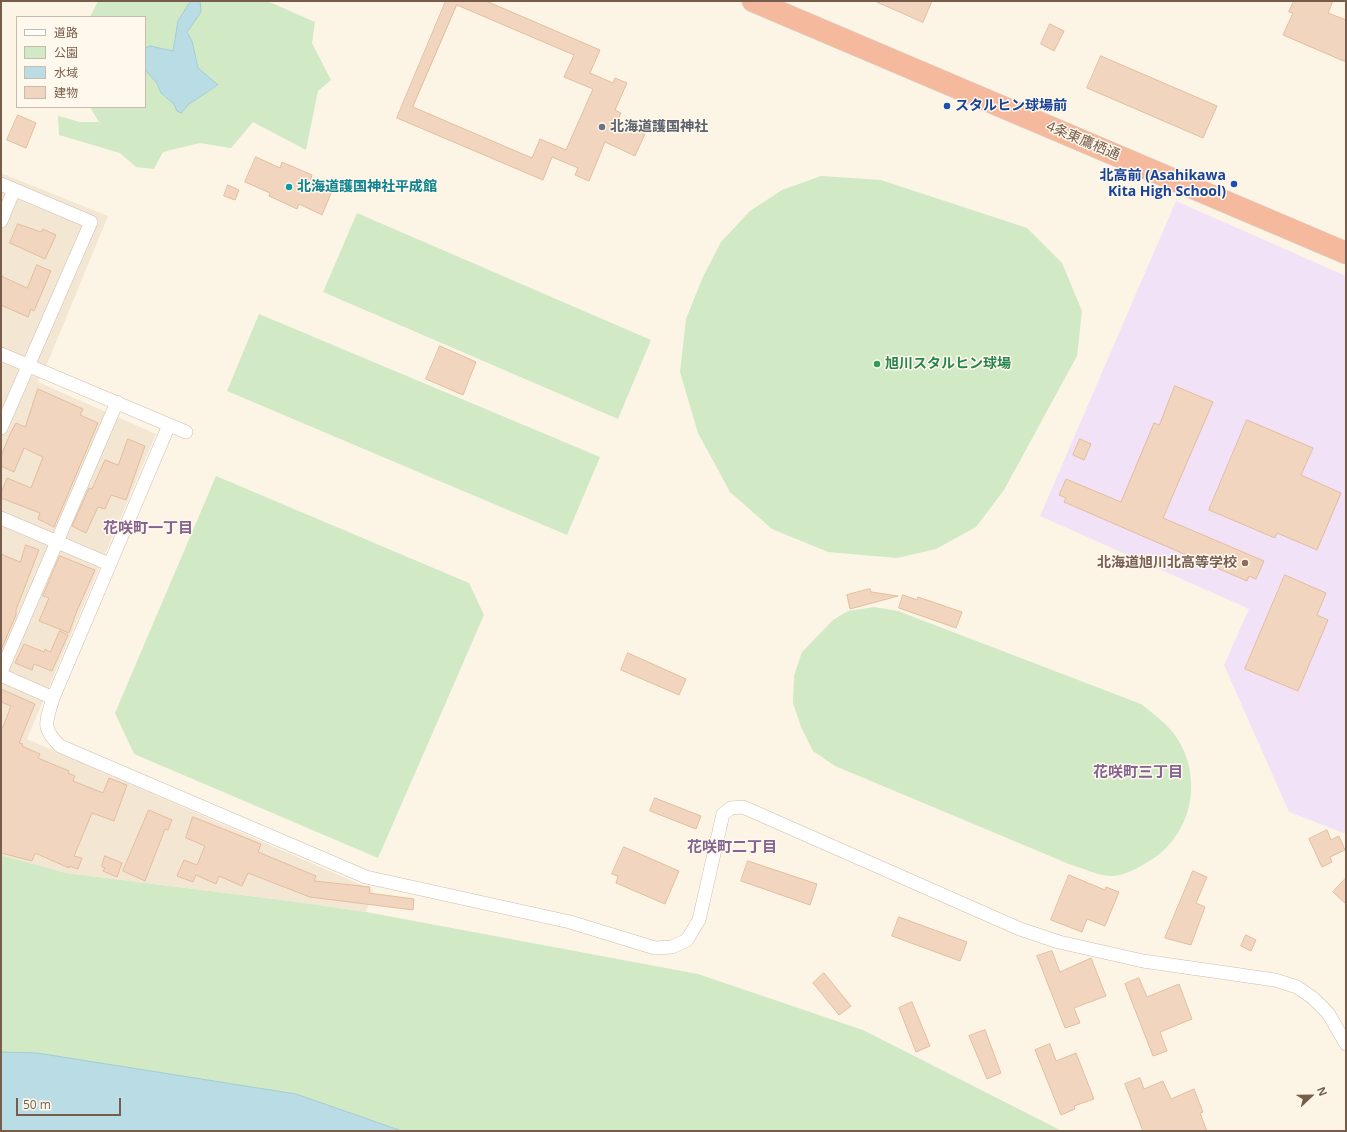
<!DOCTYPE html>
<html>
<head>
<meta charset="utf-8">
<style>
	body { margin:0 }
	#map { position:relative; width:1347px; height:1132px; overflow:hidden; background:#fcf5e6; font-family:"Open Sans","Noto Sans JP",sans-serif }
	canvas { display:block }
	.frame { position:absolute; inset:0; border:2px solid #755c4b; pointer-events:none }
	.legend { position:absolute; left:16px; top:16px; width:130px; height:92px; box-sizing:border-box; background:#fff8ec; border:1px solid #c8baac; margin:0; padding:5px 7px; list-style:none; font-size:12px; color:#755c4b }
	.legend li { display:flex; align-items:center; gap:8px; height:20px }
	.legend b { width:20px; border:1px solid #c8baac }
	.north { position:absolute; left:1291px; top:1076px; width:40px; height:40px; -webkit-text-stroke:3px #fff8ec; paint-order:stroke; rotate:68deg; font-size:11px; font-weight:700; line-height:16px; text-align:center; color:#755c4b }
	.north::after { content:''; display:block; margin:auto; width:14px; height:18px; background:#755c4b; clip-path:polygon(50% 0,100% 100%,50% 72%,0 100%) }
	.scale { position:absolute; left:16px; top:1098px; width:105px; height:18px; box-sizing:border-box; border:2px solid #755c4b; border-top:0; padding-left:5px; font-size:12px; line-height:14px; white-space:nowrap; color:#755c4b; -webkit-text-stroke:3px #fff8ec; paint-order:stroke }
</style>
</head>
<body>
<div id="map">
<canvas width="1347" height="1132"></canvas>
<div class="frame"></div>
<ul class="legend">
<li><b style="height:5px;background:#fff"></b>道路</li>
<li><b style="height:11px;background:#d1e9c4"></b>公園</li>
<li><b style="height:11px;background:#badde5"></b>水域</li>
<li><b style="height:11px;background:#f1d5be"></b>建物</li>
</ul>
<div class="north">N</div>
<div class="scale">50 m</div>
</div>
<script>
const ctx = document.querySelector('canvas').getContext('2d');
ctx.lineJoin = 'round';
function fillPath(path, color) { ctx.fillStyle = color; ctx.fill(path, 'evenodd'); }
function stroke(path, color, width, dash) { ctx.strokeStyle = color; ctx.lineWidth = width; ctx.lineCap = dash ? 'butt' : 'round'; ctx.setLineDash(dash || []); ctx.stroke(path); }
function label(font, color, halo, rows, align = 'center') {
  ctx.font = font + ' "Open Sans","Noto Sans JP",sans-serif'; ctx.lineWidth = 3; ctx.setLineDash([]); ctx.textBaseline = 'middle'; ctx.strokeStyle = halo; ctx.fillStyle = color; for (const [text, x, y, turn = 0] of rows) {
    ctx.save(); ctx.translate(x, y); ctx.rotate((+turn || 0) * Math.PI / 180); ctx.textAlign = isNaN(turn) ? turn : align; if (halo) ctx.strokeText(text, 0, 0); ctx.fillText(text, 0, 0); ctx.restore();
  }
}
fillPath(new Path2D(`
	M1,173l107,43 -58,141 -12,25 118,52 -129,305 346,151 -7,22 -69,-10 -231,-29 -65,-18z`), '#f3e7d4');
fillPath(new Path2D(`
	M1176,201l170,75v558l-57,-22 -65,-147 25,-56 -209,-93z`), '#f2e2f8');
fillPath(new Path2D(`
	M98,1h93l-13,20 -5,30 -23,-5 -5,2v-31h-55z
	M200,1h67l48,21 -3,21 19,37 -13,11 -12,59 -53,-28 -22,26 -31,-5 -37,9 -9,17 -18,-2 -16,-14 -61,-18 -1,-19 22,6h19l-9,-15h55v-37l12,13 4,10 13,11 3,7 41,-25 -20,-18 -6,-27 -5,-9 14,-20z
	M821,176l60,4 146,48 35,35 20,48 -5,45 -73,134 -28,37 -40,22 -39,9 -69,-6 -56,-23 -42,-37 -32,-59 -18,-61 6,-53 16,-40 19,-37 29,-31 32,-21z
	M357,213l294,127 -33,79 -295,-127z
	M259,314l341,143 -33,78 -340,-144z
	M216,476l253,107 15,32 -106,243 -244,-104 -19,-41z
	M874,607l24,4 243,93c15,12 31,23 40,41 20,38 10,85 -24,111 -14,9 -30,20 -47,20 -11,0 -30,-9 -41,-12l-234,-98 -22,-15 -12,-24 -8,-24 1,-27 8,-24 31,-32 15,-9z
	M1,855l65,18 231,29 69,10 332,62 165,56 199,101h-660l-106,-37 -259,-41 -36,-1z`), '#d1e9c4');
const water = new Path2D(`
	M191,1h9l1,11 -14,20 5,9 6,27 20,17 -29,19 -8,9 -4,-2 -3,-7 -13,-11 -4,-10 -12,-13v-22l5,-2 23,5 5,-30z
	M1,1052l36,1 259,41 106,37h-401z`);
fillPath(water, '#badde5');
stroke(water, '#a1cbd7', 1);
const building = new Path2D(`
	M446,1h40l114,49 -10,23 23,10 2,-5 12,5 -12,27 6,3 -4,9 28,12 -10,22 -30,-14 -16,39 -14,-6 3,-7 -26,-11 -9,23 -146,-62zM457,5l117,50 -10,22 29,12 -27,61 -26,-11 -8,19 -119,-51z
	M875,1h57l-9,21z
	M1294,1h39l-5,12 18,7v42l-63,-27 10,-22 -4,-1z
	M1050,24l14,7 -10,20 -13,-7z
	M1101,56l116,50 -14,32 -116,-50z
	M18,115l18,8 -10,25 -19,-8z
	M256,157l24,11 2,-6 30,13 -2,6 22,10 -10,24 -23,-11 -2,5 -28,-13 1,-3 -25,-11z
	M228,185l11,5 -4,10 -11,-4z
	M18,224l23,8 2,-3 13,6 -11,24 -35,-16z
	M37,265l14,6 -17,40 -3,-2 -3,8 -27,-12v-29l26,12z
	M440,346l36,16 -13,33 -37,-16z
	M1175,386l38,16 -50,116 101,43 -8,18 -7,-3 -2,5 -107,-46 -76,-33 2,-4 -7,-3 7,-16 55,23 33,-79 5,2z
	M38,389l45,20 -3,6 18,8 -44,104 -16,-8 2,-6 -39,-15v-5l6,-15 24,10 12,-31 -19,-9 -10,24 -13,-6v-10l9,-22 6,-11 9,4z
	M1247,420l66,28 -12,27 40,18 -24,57 -40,-17 -2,5 -66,-28z
	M128,439l17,7 -19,54 -15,-5 -6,14 -7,-2 -12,26 -14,-7 17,-38 3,1 13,-29 13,5z
	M1080,439l11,5 -7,16 -11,-5z
	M26,545l13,5 -23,60v5l-15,35v-96l19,8z
	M60,556l35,14 -19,43 -7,20 -30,-12 10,-23 -6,-2z
	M1285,575l41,18 -9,22 11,5 -30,71 -53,-22z
	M870,589l1,3 27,4 -48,13 -3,-14z
	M903,595l14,5 1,-3 44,15 -6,16 -57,-20z
	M60,631l8,4 -16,36 -18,-7 -2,6 -17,-7 9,-19 20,8 1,-3 5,3z
	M628,653l58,26 -7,16 -58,-25z
	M1,689l34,15 -16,39 4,1 -1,2 18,8 -2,4 31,13 -1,2 7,3 -2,5 30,12 6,-15 18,7 -13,36 -22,-8 -18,43 8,2 -4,11 -9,-3v2l-34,-15 -3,8 -31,-8v-126h2l8,-21 -10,-4z
	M655,798l46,18 -5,13 -46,-18z
	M149,810l23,10 -4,10 -3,-1 -20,52 -22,-10z
	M193,817l68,27 -3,8 58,24 -2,5 56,6 -1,6 45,6 -1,11 -103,-13 -62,-24 -6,13 -23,-10 -3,8 -20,-9 -3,7 -16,-6 7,-16 13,5 8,-19 -19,-8z
	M1327,830l4,10 8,-4 6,14 -15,7 2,5 -10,5 -13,-28z
	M624,847l55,24 -14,33 -49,-21 2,-7 -6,-2z
	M105,856l17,7 -5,14 -14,-6 2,-3 -3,-1z
	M748,861l69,23 -7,21 -69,-24z
	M1193,871l14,6 -11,26 9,4 -14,38 -26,-7z
	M1069,875l36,15 1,-3 13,5 -14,34 -18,-7 -5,13 -31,-12z
	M1346,878v26l-13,-12z
	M899,917l68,25 -7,19 -68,-25z
	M1246,935l10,5 -5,11 -10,-5z
	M1052,951l8,21 31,-14 15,38 -32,12 6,15 -15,5 -28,-72z
	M824,973l27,33 -12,9 -26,-32z
	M1139,978l8,19 32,-13 13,35 -32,13 7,19 -14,5 -28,-72z
	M912,1002l18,44 -14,6 -17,-44z
	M985,1030l16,43 -14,6 -18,-43z
	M1050,1044l6,17 20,-8 18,46 -20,7 1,3 -14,6 -26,-65z
	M1140,1078l4,11 19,-8 8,18 23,-10 9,23 -3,1 7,18h-64l-18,-47z`);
fillPath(building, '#f1d5be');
stroke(building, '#e3bd9e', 1);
const street = new Path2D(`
	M1,184l90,38 -90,206
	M1,221l13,-31
	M1,354l185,78
	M169,425l-116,273c-7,25 -12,29 7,48l306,131 204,45 85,26 17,-1 15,-7 12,-20 24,-106 8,-6 12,-1 277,122 39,13 84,19 132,19 22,7 16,11 15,15 18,31
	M1,518l108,46
	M1,672l116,-270
	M1,675l52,23`);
const highway = new Path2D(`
	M753,1l593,252`);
stroke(street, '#cebdac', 14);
stroke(highway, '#dbd5d0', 23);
stroke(street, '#fff', 13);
stroke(highway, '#f5ba9e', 22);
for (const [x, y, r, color] of [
	[947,106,4,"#1a4fb4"],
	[602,127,4,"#6b7280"],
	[1234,184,4,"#1a4fb4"],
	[289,187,4,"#0f9aa8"],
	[877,364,4,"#2e9e5b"],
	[1245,563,4,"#8d6e63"]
]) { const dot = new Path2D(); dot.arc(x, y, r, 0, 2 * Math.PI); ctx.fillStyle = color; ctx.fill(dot); stroke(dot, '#fff8ec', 1.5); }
label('bold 14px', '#164399', '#fff8ec', [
	["スタルヒン球場前",955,106],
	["北高前 (Asahikawa",1226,176,"right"],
	["Kita High School)",1226,192,"right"]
], 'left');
label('bold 14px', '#5b616d', '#fff8ec', [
	["北海道護国神社",610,127]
], 'left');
label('14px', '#755c4b', '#fff8ec', [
	["4条東鷹栖通",1083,141,23]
]);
label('bold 14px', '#0d838f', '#fff8ec', [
	["北海道護国神社平成館",297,187]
], 'left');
label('bold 14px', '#27864d', '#fff8ec', [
	["旭川スタルヒン球場",885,364]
], 'left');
label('bold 14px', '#785e54', '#fff8ec', [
	["北海道旭川北高等学校",1237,563]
], 'right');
label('bold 15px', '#846291', '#fff8ec', [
	["花咲町一丁目",148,529],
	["花咲町三丁目",1138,773],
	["花咲町二丁目",732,848]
]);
</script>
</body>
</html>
